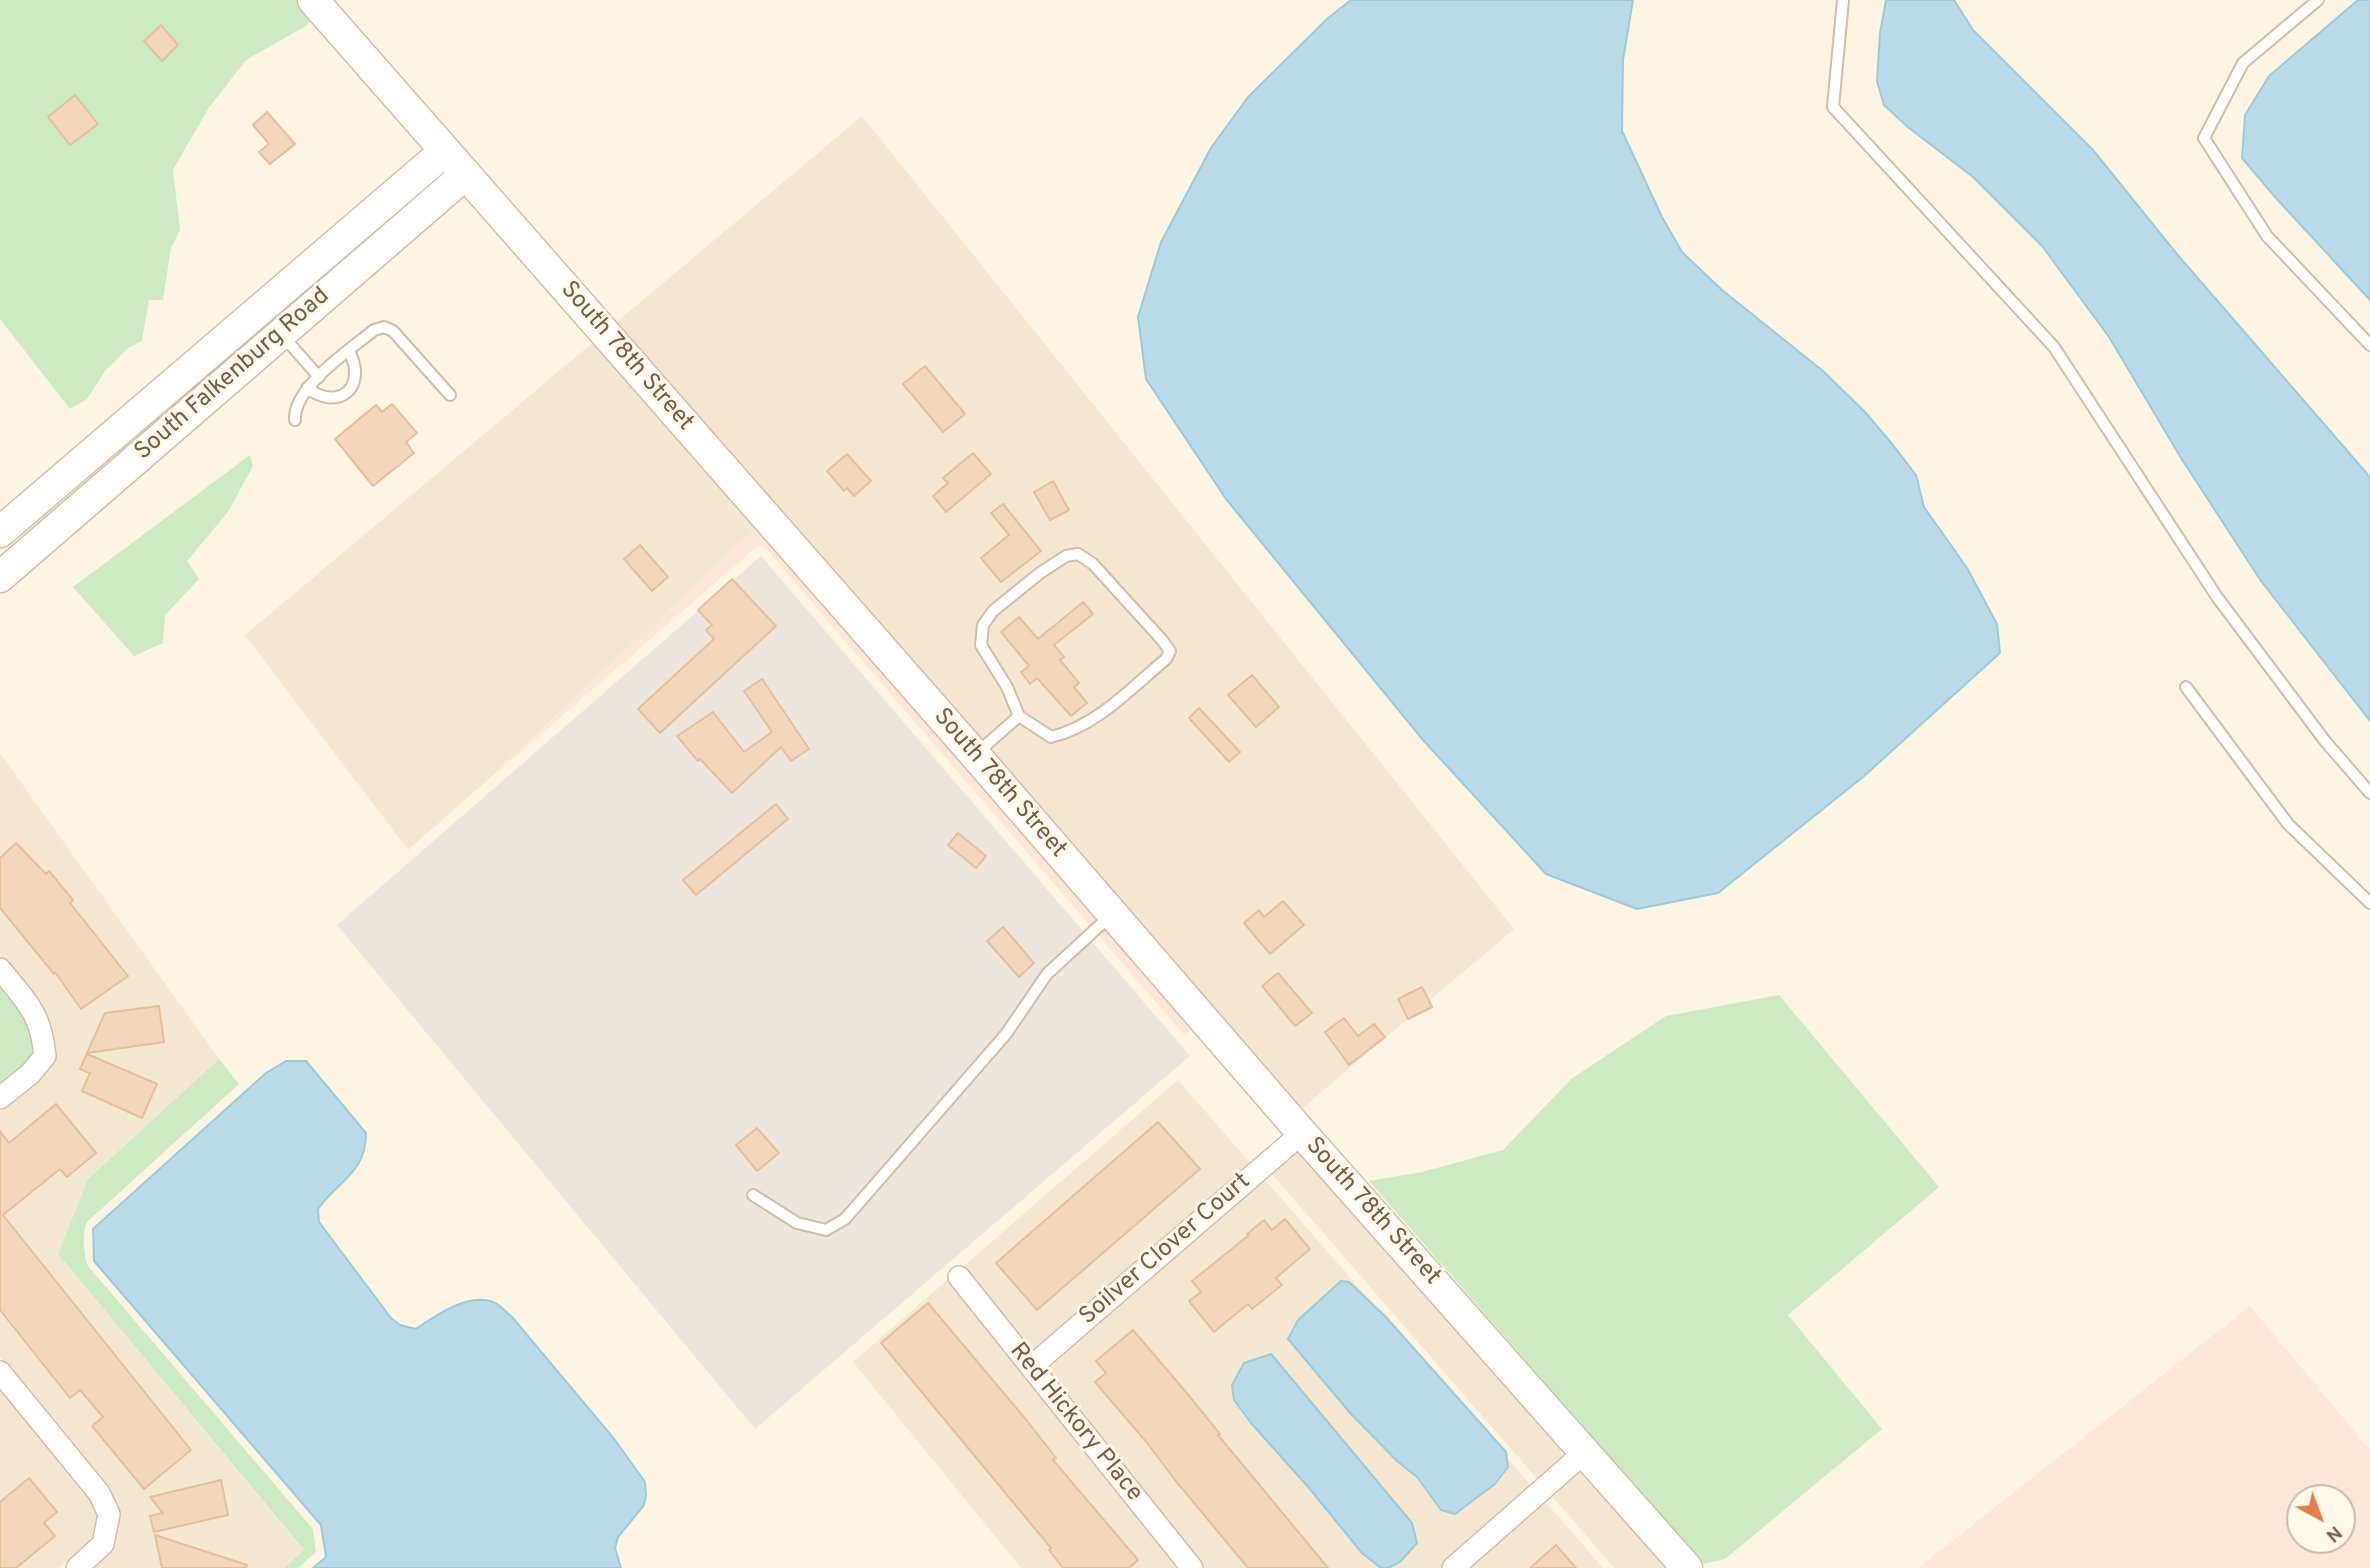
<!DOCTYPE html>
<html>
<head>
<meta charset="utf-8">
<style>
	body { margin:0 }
	#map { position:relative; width:2370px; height:1568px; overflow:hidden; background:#fcf5e4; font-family:Overpass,sans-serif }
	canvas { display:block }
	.north { position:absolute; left:2286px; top:1484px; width:70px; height:70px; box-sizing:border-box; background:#fff9eb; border:2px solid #c8bbab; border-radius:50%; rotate:139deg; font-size:19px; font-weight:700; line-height:28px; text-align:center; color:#755e4a }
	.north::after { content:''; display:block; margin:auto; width:24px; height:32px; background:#e67d4a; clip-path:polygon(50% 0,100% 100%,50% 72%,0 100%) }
</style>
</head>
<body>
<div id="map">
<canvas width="2370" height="1568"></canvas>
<div class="north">N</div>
</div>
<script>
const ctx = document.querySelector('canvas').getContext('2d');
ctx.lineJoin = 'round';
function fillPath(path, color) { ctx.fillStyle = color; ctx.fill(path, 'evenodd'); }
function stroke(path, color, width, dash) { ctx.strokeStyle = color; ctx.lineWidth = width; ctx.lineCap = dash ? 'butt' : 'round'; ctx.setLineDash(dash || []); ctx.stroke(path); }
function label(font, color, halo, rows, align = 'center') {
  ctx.font = font + ' Overpass,sans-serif'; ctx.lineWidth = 6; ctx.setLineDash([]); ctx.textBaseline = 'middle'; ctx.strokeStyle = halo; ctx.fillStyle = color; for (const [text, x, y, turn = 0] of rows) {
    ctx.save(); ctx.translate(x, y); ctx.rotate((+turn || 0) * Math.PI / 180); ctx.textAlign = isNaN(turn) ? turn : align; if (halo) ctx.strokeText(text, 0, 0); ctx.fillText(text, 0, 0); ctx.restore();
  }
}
fillPath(new Path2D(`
	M862,116l652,813 -217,184 -685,-787z
	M597,339l162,186 -268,252 -83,73 -163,-215z
	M0,753l219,306 -131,120 -30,75 246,297 -20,17h-189l18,-21 5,-36 -11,-24 -107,-130v-245l38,-29 15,-20 2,-7 -3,-30 -14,-26 -38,-47z
	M1178,1080l425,488h-582l-168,-206z
	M1302,1148l268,302 -33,29 -265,-305z
	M0,1388l91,111 7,15 -5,24 -34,30h-59z
	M1585,1467l88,101h-59l-62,-72z`), '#f4e8d3');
fillPath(new Path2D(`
	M759,525l436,500 -11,10 -417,-485 -5,-3 -8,2 -262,228z
	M2250,1306l120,144v118h-452zM2342,1498v42h-42v-42z`), '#fce7d8');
fillPath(new Path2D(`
	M761,556l429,500 -435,373 -418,-504z`), '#ece6df');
fillPath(new Path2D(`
	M0,0h299l16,17 -11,10 -58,33 -38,49 -35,61 7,60 -9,18 -8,52h-14l-7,41 -14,7 -23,23 -18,28 -17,10 -70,-90z
	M250,455l3,11 -25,46 -41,49 12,18 -34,36 -2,28 -29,13 -61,-69z
	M0,988c16,20 49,49 26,75 -8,8 -18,15 -26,22z
	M1779,995l160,192 -151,128 94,114 -157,130 -22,5 -334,-383 53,-9 81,-22 68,-71 95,-63z
	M219,1059l20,25 -152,138c-5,12 -4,32 1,44l225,263 3,23 -18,16h-14l20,-18 -246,-296 30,-75z`), '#ceeac3');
const water = new Path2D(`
	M1351,0h282l-10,60 -1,71 40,86 20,35 40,38 101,81 42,41 28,33 23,30 8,32 43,61 30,56 3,29 -137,124 -145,116 -81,16 -91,-35 -123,-134 -197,-241 -80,-120 -8,-62 23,-75 50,-94 37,-51 79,-78z
	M1886,0h68l19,30 120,120 83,103 194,224v244l-109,-140 -80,-123 -72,-121 -67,-91 -69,-69 -64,-49 -25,-23 -7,-24 3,-48z
	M2358,0h12v300l-95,-103 -33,-39 3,-43 24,-39z
	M286,1061h20l60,72c0,40 -28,48 -48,76l1,13 72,96 9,7 16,4c19,-13 54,-38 79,-26 6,3 12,10 17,14l103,123 30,42 1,14 -2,9 -26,32 -3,11 6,20h-308l13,-11 -5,-32 -227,-264 -1,-32 173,-156z
	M1341,1281l8,1 36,34 121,136 2,15 -13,17 -40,30 -14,-4 -24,-33 -20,-16 -46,-47 -63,-75 10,-19z
	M1271,1354l141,169 5,20 -17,19 -12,6h-7l-19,-15 -53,-65 -58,-65 -17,-23 -2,-15 12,-22z`);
fillPath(water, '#b9dae6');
stroke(water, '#9fc9d7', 2);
const building = new Path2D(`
	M161,25l17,20 -16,16 -18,-20z
	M75,95l23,29 -28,21 -22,-28z
	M267,112l28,32 -25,20 -11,-12 10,-8 -16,-19z
	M925,366l40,48 -22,18 -40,-48z
	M392,404l25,29 -11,9 8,11 -41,33 -38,-47 41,-34 6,7z
	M973,453l18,21 -45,38 -13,-16 15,-13 -5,-5z
	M847,454l24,27 -17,15 -7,-8 -3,3 -17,-20z
	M1053,481l16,29 -19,10 -16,-28z
	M1003,504l38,47 -40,31 -20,-24 28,-23 -18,-22z
	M640,545l28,32 -16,14 -28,-32z
	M732,579l44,47 -116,107 -22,-24 76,-70 -8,-9 6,-5 -14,-15z
	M1083,602l10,12 -39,31 10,12 -4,3 19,23 -5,4 13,16 -16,13 -34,-38 -7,6 -9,-12 8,-6 -28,-34 18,-15 19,22z
	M1252,675l27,32 -23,20 -28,-32z
	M762,679l47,70 -18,12 -10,-14 -49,46 -32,-34 -2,2 -21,-25 36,-24 31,40 28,-20 -28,-41z
	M1199,708l41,44 -11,10 -40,-44z
	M776,804l12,15 -92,76 -13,-15z
	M958,833l28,23 -10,12 -28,-23z
	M16,843l30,31 3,-3 24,29 -3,3 58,73 -47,33 -26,-37 -1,2 -54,-66v-50z
	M1283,901l21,24 -34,29 -26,-31 15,-13 5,7z
	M1003,927l31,36 -15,14 -32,-36z
	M1278,973l34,40 -17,13 -33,-40z
	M1422,987l10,20 -24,12 -10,-20z
	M159,1006l5,36 -77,11 18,-40z
	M1344,1018l14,18 16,-12 11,13 -36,28 -24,-33z
	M87,1054l70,30 -15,34 -60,-27 8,-18 -10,-4z
	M56,1104l40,49 -29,24 -7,-8 -57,46 188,235 -47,39 -52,-63 11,-9 -23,-27 -10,8 -70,-88v-179l9,12z
	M1158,1122l42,47 -163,141 -41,-47z
	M757,1128l22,25 -22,18 -21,-26z
	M1285,1219l25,30 -34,29 6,7 -30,24 -4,-5 -34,28 -25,-31 12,-9 -9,-11 57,-46 -2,-1 17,-14 8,10z
	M928,1303l100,119 28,36 -3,2 85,100 -9,8h-66l-14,-18 2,-2 -170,-205z
	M1133,1330l53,62 34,42 -2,1 110,133h-80l-73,-88 -27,-36 -53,-62 11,-9 -10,-12z
	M29,1478l28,34 -13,11 11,13 -39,32h-16v-66z
	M221,1480l7,35 -74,17 -4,-16 13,-3 -13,-16z
	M155,1535l92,30 -1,3h-84z
	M1556,1545l20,23h-46z`);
fillPath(building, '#f2d7bc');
stroke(building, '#e4bf9c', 2);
const lane = new Path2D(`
	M1843,0l-10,107 221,240 163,250 108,144 45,52
	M2318,0l-75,63 -39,75 63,98 103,109
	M283,336l36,41
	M307,388c32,24 61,-1 42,-37
	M295,420c-2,-33 55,-70 79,-90l10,-3 9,4 57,64
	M1078,554l15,10 69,76 8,11 -4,8c-36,30 -69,67 -115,78l-32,-21 -12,-29 -26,-42 2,-20 10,-14 47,-38 26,-17z
	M2186,687l102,137 82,79
	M977,753l42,-37
	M753,1195l44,28 29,7 19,-11 161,-185 41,-60 63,-58`);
const street = new Path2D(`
	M0,969c26,32 41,44 45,87l-15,18 -30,24
	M959,1277l233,291
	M1031,1367l271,-234
	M0,1372l99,121 10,21 -6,30 -26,24
	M1453,1568l132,-116`);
const secondary = new Path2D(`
	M313,0l662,755 327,378 385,435
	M0,532l445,-381
	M0,577l466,-403`);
stroke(lane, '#cebeab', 14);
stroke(street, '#cebeab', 24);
stroke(secondary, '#d1bfa8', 33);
stroke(lane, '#fff', 10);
stroke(street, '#fff', 21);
stroke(secondary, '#fff', 30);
label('24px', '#755e4a', '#fff9eb', [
	["South 78th Street",626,357,49],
	["South Falkenburg Road",233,375,-41],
	["South 78th Street",999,784,49],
	["South 78th Street",1372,1212,48],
	["Soilver Clover Court",1166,1250,-41],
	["Red Hickory Place",1075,1423,51]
]);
</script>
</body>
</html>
